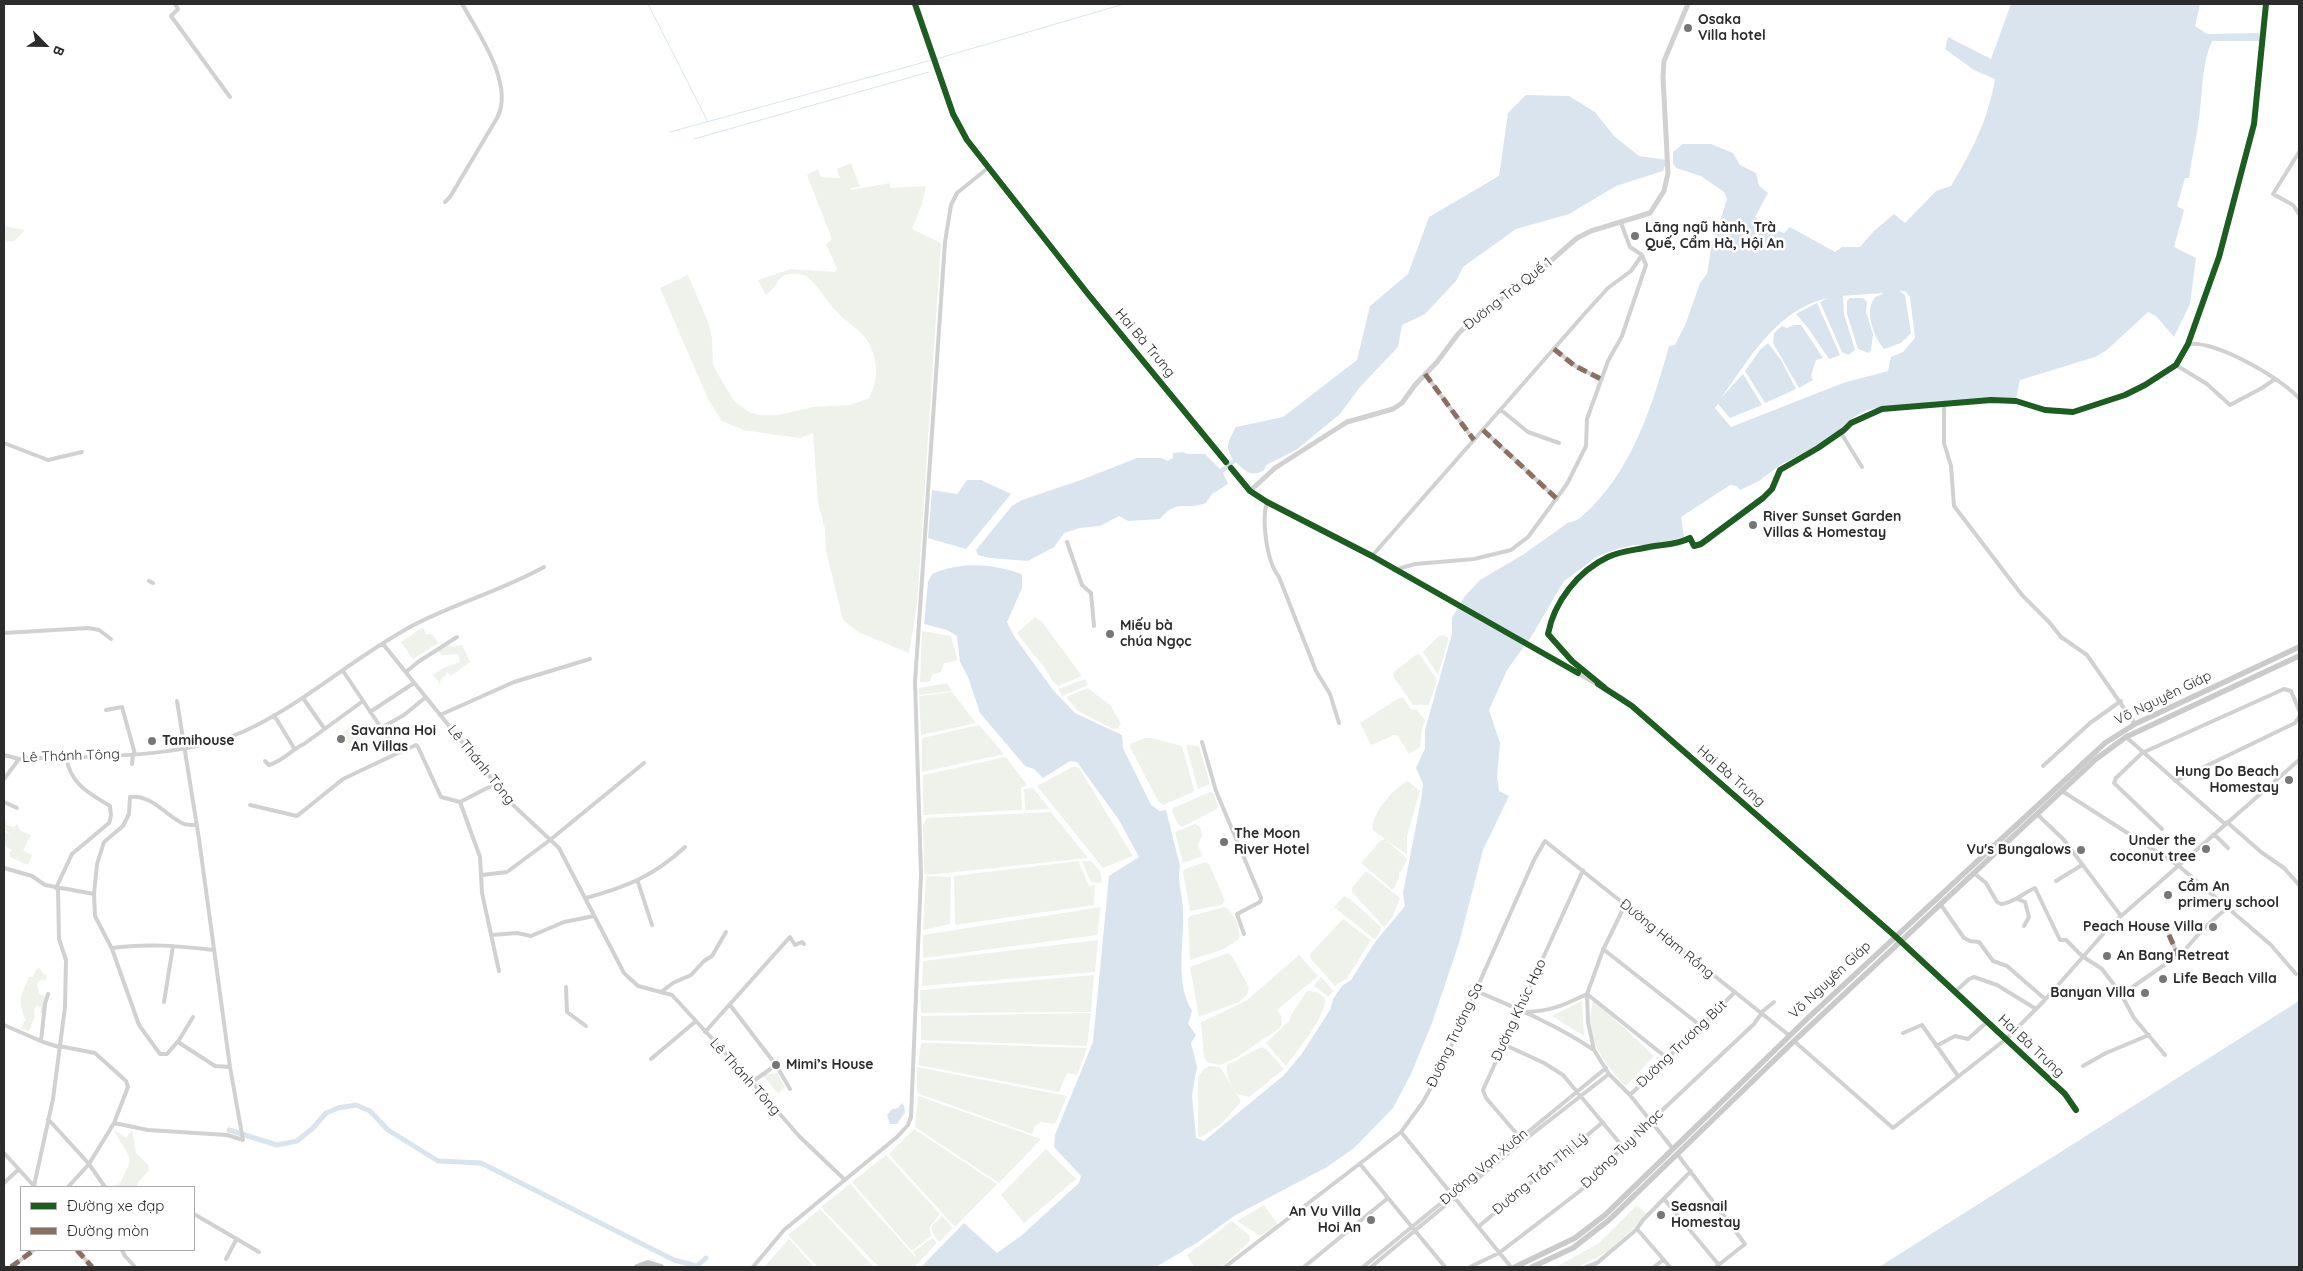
<!DOCTYPE html>
<html>
<head>
<meta charset="utf-8">
<style>
	body { margin:0 }
	#map { position:relative; width:2303px; height:1271px; overflow:hidden; background:#fff; font-family:Quicksand,sans-serif }
	canvas { display:block }
	.frame { position:absolute; inset:0; border:5px solid #2c2c2c; pointer-events:none }
	.legend { position:absolute; left:20px; top:1186px; width:175px; height:65px; box-sizing:border-box; background:#fff; border:1px solid #ababab; margin:0; padding:6px 9px; list-style:none; font-size:15px; color:#2c2c2c }
	.legend li { display:flex; align-items:center; gap:10px; height:25px }
	.legend b { width:25px; border:1px solid #ababab }
	.north { position:absolute; left:20px; top:20px; width:50px; height:50px; -webkit-text-stroke:4px #fff; paint-order:stroke; rotate:113deg; font-size:14px; font-weight:700; line-height:20px; text-align:center; color:#2c2c2c }
	.north::after { content:''; display:block; margin:auto; width:18px; height:22px; background:#2c2c2c; clip-path:polygon(50% 0,100% 100%,50% 72%,0 100%) }
</style>
</head>
<body>
<div id="map">
<canvas width="2303" height="1271"></canvas>
<div class="frame"></div>
<ul class="legend">
<li><b style="height:6px;background:#1b5e20"></b>Đường xe đạp</li>
<li><b style="height:6px;background:#8d6e63"></b>Đường mòn</li>
</ul>
<div class="north">B</div>
</div>
<script>
const ctx = document.querySelector('canvas').getContext('2d');
ctx.lineJoin = 'round';
function fillPath(path, color) { ctx.fillStyle = color; ctx.fill(path, 'evenodd'); }
function stroke(path, color, width, dash) { ctx.strokeStyle = color; ctx.lineWidth = width; ctx.lineCap = dash ? 'butt' : 'round'; ctx.setLineDash(dash || []); ctx.stroke(path); }
function label(font, color, halo, rows, align = 'center') {
  ctx.font = font + ' Quicksand,sans-serif'; ctx.lineWidth = 5; ctx.setLineDash([]); ctx.textBaseline = 'middle'; ctx.strokeStyle = halo; ctx.fillStyle = color; for (const [text, x, y, turn = 0] of rows) {
    ctx.save(); ctx.translate(x, y); ctx.rotate((+turn || 0) * Math.PI / 180); ctx.textAlign = isNaN(turn) ? turn : align; if (halo) ctx.strokeText(text, 0, 0); ctx.fillText(text, 0, 0); ctx.restore();
  }
}
fillPath(new Path2D(`
	M851,163l9,24 -9,1v2l39,-7v5l36,-2 -4,18 -10,25 29,14 -24,362 -8,48 -51,-21 -15,-12 -17,-69 -1,-22 -7,-27 -5,-69 -12,5 -24,-3 -34,-5 -21,-9 -14,-22 -48,-111 28,-13 20,47 4,16 1,26 3,7 18,30 15,11 10,3h19l35,-8 37,-2 19,-7c11,-20 9,-44 -5,-62 -9,-10 -21,-16 -29,-26 -10,-11 -18,-27 -31,-35 -30,-4 -20,6 -38,20l-8,-15 33,-11 44,3 2,-3 -11,-25 6,-5 -25,-64 11,-6 3,8 19,1 -3,-9z
	M4,226l21,4 -11,11 -10,1z
	M1035,617l7,5 40,54 -24,10 -5,-4 -7,-12 -29,-37z
	M423,627l3,7h6l6,9 -25,16 -12,-17z
	M922,631l29,5 6,22 -1,3 -12,2 -3,9 -9,3 -2,7h-10z
	M1444,635l4,3v3l-10,34 -15,-23 16,-16z
	M449,645l4,2 9,-2 8,17 -19,14 -5,-5 1,3 -6,5 -1,5 -7,-9 10,-7 17,-6 -2,-8 -16,1 -6,-5z
	M1417,654l3,1 17,25 -8,25h-16l-20,-29 1,-4z
	M1085,679l3,6 -26,11 -4,-7z
	M947,683l5,8 -33,4v-7z
	M1088,688l23,18 10,18 -3,4 -5,1 -35,-18 -12,-14z
	M952,692l24,31 -55,12 -2,-39z
	M1399,698h4l8,11 6,1 8,10 -3,8 -2,19 -11,7 -11,-18 -4,-1 -23,10 -11,-22z
	M354,724l7,15 -10,5 -4,-1 -6,-9z
	M979,725l25,29 -82,18v-34z
	M1145,738h6l31,8 12,44 -1,2 -30,13 -5,-4 -28,-54v-3z
	M1186,745l13,1 11,38 -12,5z
	M1006,757l21,28 -6,3 1,22 -99,5v-40z
	M1074,766l5,2 54,88 -30,12 -66,-82z
	M1408,781l12,10 -13,45v18l-21,-14 21,19 -5,11 -3,2v6l-6,12 -32,-27 19,-22 5,-2 -12,-9c-4,-14 22,-44 35,-49z
	M1033,788l17,21 -25,1 -1,-21z
	M1210,792l4,2 4,14 -36,19 -4,-3 -6,-13 1,-3z
	M1051,812l37,46 -161,17 -3,-2 -1,-48 4,-7z
	M4,820l3,1 -1,4 8,2 3,-3 4,7 10,4 -8,16 9,4 -4,10 -18,-8v-5l2,-2 -8,-5 1,-13 6,2 -7,-4z
	M1195,824l5,3 2,7 -4,12 5,10 -20,7 -8,-31z
	M1078,861l11,25 6,-1 -1,20 -139,20 -1,-49z
	M1082,861h9l9,10 2,9 -2,3 -9,-1z
	M1205,862l4,2 16,37 -4,4 -31,6 -7,-39 2,-3z
	M1366,871l34,27 -8,20 -8,9 -32,-35v-4z
	M926,876l25,1 -1,47 -27,6z
	M1344,896l6,3 32,29 -6,10 -2,1 -40,-32z
	M1101,907l-4,28 -174,23v-23z
	M1225,907c8,3 17,24 14,32l-15,10 -34,11 -2,-41 2,-3z
	M1343,919l28,21 -24,38 -12,8 -24,-27 -1,-5z
	M1098,940l-3,32 -173,14 1,-25z
	M1228,953l5,4 16,31 -2,7 -8,7 -40,15 -9,-50z
	M1299,955l19,21 -41,34 5,7 -1,10 -45,31 -16,7 -13,-3 -3,-5 -3,-35 45,-21z
	M40,968l2,5 5,2 -2,5h-5l-3,4 2,9 7,5 -2,16 -4,-1 1,-7h-5l-2,4 1,6 -6,15 -8,-2 3,-8h2c-9,-23 -6,-21 3,-44h4l3,-8z
	M1094,975l-3,37 -170,1 -1,-23z
	M1321,977l13,14 -6,6 -14,-11z
	M1307,991l9,1 9,6c3,17 -29,53 -39,68l-20,-23 24,-23 1,-5z
	M1593,999l61,57 -28,30c-18,-17 -34,-39 -36,-64 0,-7 2,-16 3,-23z
	M1582,1001l2,35 -32,-20z
	M1091,1013l-4,33 -166,-6v-24z
	M921,1043h16l150,5 -10,27 -10,-2 -8,19 -141,-27z
	M1261,1047l5,2 18,20 -35,28 -12,-3c-6,-7 -12,-20 -10,-29z
	M1209,1066l11,1 2,3 19,32 -21,23 -19,12 -3,-1v-59l6,-8z
	M917,1067l150,29 -12,28 -14,-2 -6,4 -3,8 -115,-41z
	M777,1073l8,14 -7,6 -16,-18z
	M918,1096l123,43 -42,44 -84,-56z
	M113,1129l13,9 6,-8 4,23 12,12 1,5 -12,14 2,3h-27l8,-4 10,-21 -1,-6z
	M914,1129l83,55 -42,43 -66,-73z
	M1046,1149l30,30 -52,44 -23,-28z
	M886,1155l54,59 -11,14 2,8 -19,15 -60,-69z
	M850,1184l65,73 1,-1 -3,-4 19,-14 5,5 -23,24h-35l-58,-60z
	M1264,1205l14,20 -18,11 -23,-15z
	M1637,1205l11,11 -40,35 -29,16h-23l43,-24z
	M820,1209l48,52 6,6h-56l-30,-32z
	M942,1216l11,12 -14,14 -7,-11v-5z
	M1232,1221l17,14 1,6 -29,26h-27l-7,-12z
	M789,1239l25,28h-50z`), '#eef2eb');
fillPath(new Path2D(`
	M2011,4h189l-5,22 12,8 52,-1 1,8h-48c-10,22 -9,46 -12,68 -2,23 -8,46 -11,69h-4l-8,28 7,4 -10,37 22,11 -6,46 -16,33 -18,-21 -8,-4 -41,38 -12,7 -75,23 -4,18 -75,3 -60,6 -14,3 -15,8 -24,22 -48,25 -21,16 -19,9 -3,-4 -7,-1 -49,32 3,20 -32,8h-18l-17,4 -19,7 -34,25 -33,56 -24,33 -18,40 11,33 -3,34 2,14 10,5 -26,54 -24,93 -27,80 -21,51 -18,34 -39,40 -27,19 -93,49 -36,26 -42,25h-235l43,-44 33,30 24,-17 58,-53 2,-7 -27,-29 1,-12 38,-93 16,-166 30,-19 -20,-37 -42,-58 -7,-1 -27,17 -9,-9 -9,-3 -45,-53 -12,-36 -8,-15 -3,-26 -10,-6 -23,-6 4,-42 4,-8c31,-13 59,-10 90,0v14l-15,34 7,14 39,54 22,23 47,22 1,13 28,57 9,6 6,-1 14,56c-3,14 2,28 3,42 2,33 -9,73 9,103l-4,13 8,11 -5,8 6,24 -5,28 4,43 8,3 79,-65 18,-21 29,-45 3,-11 9,-13 9,-6 24,-38 30,-36 -2,-13 18,-93 2,-16 -7,-16 9,-20v-18l27,-96v-16l13,-22 15,-16 44,-26 45,-32c9,0 15,-8 22,-14 43,-44 62,-104 78,-162l6,-1 11,-22 14,-40 7,-9 4,-25 16,-50 -3,-7 -23,-16 -25,-8 -3,-5v-11l10,-8h28l22,9 7,12 16,8 3,13 9,7 -13,24 14,11 15,5 6,-6 45,25 7,-5h18l14,-16 20,-17 11,9 31,-32 15,-5c21,-35 37,-66 44,-107l-21,-9 -29,-21 3,-12 43,22zM1900,291h5l5,6 5,41 -12,14 -12,5 -3,14 -45,12 -112,44 -16,-19 3,-4 12,14 32,-13 -19,-31 -22,24c28,-39 56,-89 107,-100l-8,4 22,50 6,3 7,-5 -11,-36 -1,-18h-3l44,-3c-3,2 -8,3 -10,6 -10,13 1,40 10,50l17,-6 10,-10 -6,-38z
	M1526,95l43,1 26,16 19,24 25,20 28,4 -4,11 -47,15 -47,28 -53,15 -53,38 -7,14 -31,33 -23,11 -4,22 -38,40 -20,27 -44,36 -30,15 -2,5c-13,8 -19,1 -28,-8l-13,11 5,11 -16,10 -6,9c-21,8 -28,-5 -46,16l-32,2 -9,-5 -19,10 -20,2 -16,5 -10,14 -26,14 -38,-3 -12,-3 -2,-5 36,-44 10,-6 59,-20 56,-22h25l5,3 6,-3v-5l10,-1 4,2h18l15,15 13,-10c-9,-13 -4,-19 3,-32l47,-10 74,-57 13,-54 38,-32 21,-57 70,-41 9,-63z
	M1850,298h13l4,4 -1,10 7,22 -2,16 -2,3 -11,-4 -11,-35v-13z
	M1817,303l23,52 -11,4 -21,-31 -12,-14z
	M1794,325h7l22,33 -7,2 -5,16 2,4 -14,8 -26,-45 1,-10 8,-7 5,2z
	M1768,343l13,17 15,29 -31,14 -20,-32 15,-21z
	M967,480h14l30,14 -45,55 -38,-11 4,-48 25,4z
	M2299,1001v266h-420z
	M902,1103l2,3 1,6 -8,12h-7l-3,-9 5,-6 6,-1z`), '#d9e4ee');
stroke(new Path2D(`
	M648,4l60,118
	M936,59l188,-55
	M670,132l262,-72
	M694,139l235,-67`), '#d9e4ee', 1);
stroke(new Path2D(`
	M229,1130l48,15 20,-4 16,-13 13,-15 12,-5 18,-3 14,6 18,19 50,31 43,2 193,97 23,6 9,-8`), '#d9e4ee', 5);
stroke(new Path2D(`
	M175,4l3,5 -7,7 59,81
	M2299,152l-26,42 20,11 6,9
	M445,202l5,-5 47,-79c18,-33 -19,-86 -35,-114
	M2188,344c30,-3 90,33 111,54
	M1554,349l21,17 26,13
	M2176,365l31,19 23,21 32,-17 13,-9
	M1425,374l49,66
	M1944,404v39l7,23 3,40 68,89 27,27 12,15 26,18 48,69
	M1501,410l27,22 31,11
	M1483,430l74,69
	M1841,433l21,34
	M4,443l44,17 34,-8
	M1267,502c-6,19 0,60 12,75l37,94 14,23 9,29
	M1067,542l15,43 9,8 3,33
	M1372,556l215,-245 21,-23 23,-17 11,-16
	M1394,570l21,-6 59,-5 37,-9 17,-13 39,-53 19,-38 1,-27 21,-58 14,-25 24,-71 -4,-10 -12,-8 -9,-24
	M149,581l4,2
	M4,633l84,-5 11,2 12,9
	M383,644l129,160 47,44 65,125 14,13 34,9 80,87 47,54 46,44
	M343,671l55,82 18,-8 2,2 23,50 19,5 20,55 2,36 17,78
	M406,672l12,-10 39,-25
	M1602,685l-30,-24 -24,-27c6,-32 30,-63 60,-77 12,-6 28,-7 41,-10 15,-3 28,-2 41,-9l4,8 7,-2 62,-46 9,-9 8,-19 38,-22 26,-18 7,-7 31,-14 109,-9 25,1 29,9 28,2 52,-17 20,-10 31,-20 12,-21 31,-87 35,-133 12,-120
	M303,698l21,30
	M106,710l16,-3 13,47
	M370,712l44,-29
	M274,715l20,33
	M440,715l74,-33 76,-23
	M381,728l23,-13 22,-18
	M2126,737l99,87
	M1202,742l14,49 45,107 -1,4 -23,12 7,20
	M4,755l15,4c71,-3 170,1 234,-32 56,-28 102,-70 157,-100 43,-23 91,-36 134,-60
	M265,761l4,4c14,-4 22,-15 35,-21l59,-43
	M132,764l1,-10
	M2043,766l47,-43 31,-22
	M4,779l15,-20
	M2175,781l120,-58 4,-6
	M2062,791l117,75 92,79 25,29
	M4,802l13,6
	M460,802l35,-18
	M250,805l47,11 46,-37 55,-26
	M2037,814l27,26 57,76
	M2227,822l34,30 23,16 15,17
	M2162,829l-48,-46 2,-5 26,-25 142,-64 7,2 8,19
	M2214,834l14,14
	M4,868l28,8 13,9 49,9
	M1974,873l12,10 11,19 4,2c13,-1 22,-11 34,-16l25,52h6l16,16 20,13 19,25 13,24 31,37
	M482,875l25,-3 43,-32 94,-77
	M2056,881l26,-16
	M638,882l14,43
	M56,888l16,-34 37,-31 2,-7 -1,-10c-21,-13 -39,-21 -44,-49
	M586,898c40,-11 68,-22 99,-51
	M2017,899l8,3 4,15 -5,9
	M1625,905l-22,45 -16,44 1,28 6,28 15,24 21,21 43,54
	M1941,905l23,33 6,3 9,1 14,19 14,5 38,33
	M492,935l25,-2 14,3 33,-14 30,-6
	M2169,935l9,20
	M112,948c34,-5 67,-2 102,2
	M1603,949l98,77
	M566,987l1,25 19,14
	M1476,991c40,17 81,34 118,59
	M661,992l12,-9 18,-8 13,-14 8,-5 14,-24
	M1955,992l14,-13 5,-2 23,8 39,24
	M2121,995l62,-43 21,-24 23,-20
	M164,1002l9,-56
	M730,1005l46,60 14,24
	M1526,1012c26,-1 38,-7 61,-18l80,64
	M193,1017l-14,23 -12,14h-7l-21,-29 -27,-76 -17,-33 -1,-22 3,-30 7,-22 19,-16 6,-12 1,-17c22,-3 37,20 54,27 4,1 9,1 13,1
	M4,1025l39,17 16,5
	M705,1032l85,-95 5,8 7,-3 2,2
	M1903,1033l19,-8 36,51
	M41,1041l4,-37 3,-10
	M1794,1041l99,87 113,-89 37,-37 69,-78 187,-164
	M178,1042l37,24 15,1
	M1503,1044l41,19 19,12 60,72
	M59,1046l36,7 31,28 2,6 -14,36 -14,23 -11,18 -21,23
	M1936,1046l19,-10 13,3 19,-17
	M651,1059l45,-38
	M2083,1066l23,-13 43,-18
	M752,1082l24,-17
	M1630,1095l104,-102
	M48,1119l41,45 16,23
	M114,1123l34,7 79,5 16,5 -13,-73 -31,-228 -22,-138
	M1401,1132l110,135
	M1523,1141l-37,-43 -3,-8 100,-220
	M4,1153l30,33
	M1678,1155l67,89 -29,23
	M1360,1164l85,103
	M4,1183l15,-14
	M34,1186l19,-87 12,-92 1,-47 -7,-21 -1,-51
	M1664,1199l55,66
	M194,1214l65,38
	M1478,1227l125,-105
	M1637,1229l33,38
	M77,1250l15,17
	M122,1250l3,6 10,11
	M226,1259l10,-19
	M11,1267l23,-17
	M753,1267l31,-37 113,-93 11,-12 3,-8 10,-243 -6,-192 30,-440 6,-37 6,-12 31,-25
	M1225,1267l176,-135 22,-30 17,-31 94,-211 11,-19 245,195
	M1304,1267l84,-69
	M1363,1267l243,-199
	M1371,1267l152,-126 86,-67
	M1470,1267l29,-14 81,-62 43,-44 131,-123 9,-13 11,-9
	M1586,1267l11,-4 39,-33 7,-10 48,-49
	M1654,1267l9,-7`), '#d1d1d1', 4);
stroke(new Path2D(`
	M915,4l38,110 14,26 121,154 162,197 17,11 105,54 250,142 273,238
	M1250,491l25,-23 72,-46 46,-13 9,-6 13,-18 22,-23 21,-28 12,-12 68,-50 39,-34 14,-7 59,-18 14,-22 4,-18 -5,-96 1,-16 24,-57
	M1900,941l165,153 11,16`), '#d1d1d1', 5);
stroke(new Path2D(`
	M1515,1267l60,-29 30,-23 204,-198 296,-274 30,-19 164,-77
	M1532,1267l41,-19 36,-28 185,-179 302,-282 30,-22 173,-81`), '#cacaca', 5.5);
stroke(new Path2D(`
	M637,1267l11,-4 13,4`), '#c4c4c4', 6);
stroke(new Path2D(`
	M1554,349l21,17 26,13
	M1425,374l49,66
	M1483,430l74,69
	M2169,935l9,20
	M77,1250l15,17
	M11,1267l23,-17`), '#8d6e63', 5, [10, 5]);
stroke(new Path2D(`
	M915,4l38,110 14,26 121,154 138,168
	M1231,468l19,23 17,11 105,54 206,117
	M1598,684l34,22 263,230 170,158 11,16
	M1605,688l-33,-27 -24,-27c6,-32 30,-63 60,-77 12,-6 28,-7 41,-10 15,-3 28,-2 41,-9l4,8 7,-2 62,-46 9,-9 8,-19 38,-22 26,-18 7,-7 31,-14 109,-9 25,1 29,9 28,2 52,-17 20,-10 31,-20 12,-21 31,-87 35,-133 12,-120`), '#1b5e20', 6);
for (const [x, y, r, color] of [
	[1688,28,5,"#767676"],
	[1635,236,5,"#767676"],
	[1753,525,5,"#767676"],
	[1110,634,5,"#767676"],
	[341,739,5,"#767676"],
	[152,741,5,"#767676"],
	[2289,780,5,"#767676"],
	[1224,842,5,"#767676"],
	[2206,849,5,"#767676"],
	[2081,850,5,"#767676"],
	[2168,895,5,"#767676"],
	[2213,927,5,"#767676"],
	[2107,956,5,"#767676"],
	[2163,979,5,"#767676"],
	[2145,993,5,"#767676"],
	[776,1065,5,"#767676"],
	[1661,1215,5,"#767676"],
	[1371,1220,5,"#767676"]
]) { const dot = new Path2D(); dot.arc(x, y, r, 0, 2 * Math.PI); ctx.fillStyle = color; ctx.fill(dot); stroke(dot, '#fff', 2); }
label('bold 14px', '#2c2c2c', '#fff', [
	["Osaka",1698,20],
	["Villa hotel",1698,36],
	["Lăng ngũ hành, Trà",1645,228],
	["Quế, Cẩm Hà, Hội An",1645,244],
	["River Sunset Garden",1763,517],
	["Villas & Homestay",1763,533],
	["Miếu bà",1120,626],
	["chúa Ngọc",1120,642],
	["Savanna Hoi",351,731],
	["An Villas",351,747],
	["Tamihouse",162,741],
	["Hung Do Beach",2279,772,"right"],
	["Homestay",2279,788,"right"],
	["The Moon",1234,834],
	["River Hotel",1234,850],
	["Under the",2196,841,"right"],
	["coconut tree",2196,857,"right"],
	["Vu's Bungalows",2071,850,"right"],
	["Cầm An",2178,887],
	["primery school",2178,903],
	["Peach House Villa",2203,927,"right"],
	["An Bang Retreat",2117,956],
	["Life Beach Villa",2173,979],
	["Banyan Villa",2135,993,"right"],
	["Mimi’s House",786,1065],
	["Seasnail",1671,1207],
	["Homestay",1671,1223],
	["An Vu Villa",1361,1212,"right"],
	["Hoi An",1361,1228,"right"]
], 'left');
label('14px', '#2c2c2c', '#fff', [
	["Đường Trà Quế 1",1508,294,-38],
	["Hai Bà Trưng",1145,343,50],
	["Võ Nguyên Giáp",2163,698,-26],
	["Lê Thánh Tông",71,756,-2],
	["Lê Thánh Tông",481,765,51],
	["Hai Bà Trưng",1731,776,41],
	["Đường Hàm Rồng",1667,939,39],
	["Võ Nguyên Giáp",1830,980,-43],
	["Đường Khúc Hạo",1519,1010,-65],
	["Đường Trường Sa",1455,1035,-65],
	["Đường Trương Bút",1682,1044,-44],
	["Hai Bà Trưng",2031,1046,43],
	["Lê Thánh Tông",745,1077,48],
	["Đường Tuy Nhạc",1622,1149,-44],
	["Đường Vạn Xuân",1484,1167,-40],
	["Đường Trần Thị Lý",1540,1174,-40]
]);
</script>
</body>
</html>
